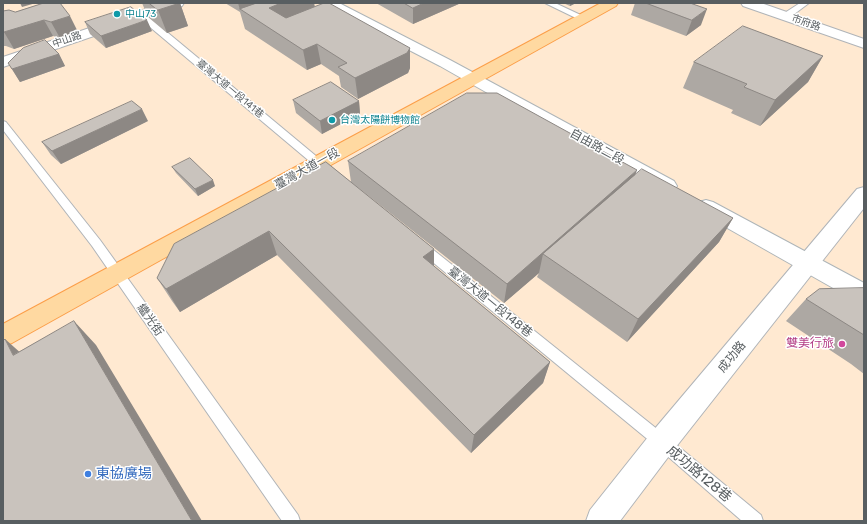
<!DOCTYPE html>
<html>
<head>
<meta charset="utf-8">
<style>
	body { margin:0 }
	#map { position:relative; width:867px; height:524px; overflow:hidden; background:#ece6de; font-family:Rubik,sans-serif }
	canvas { display:block }
	.frame { position:absolute; inset:0; border:4px solid #585e61; pointer-events:none }
</style>
</head>
<body>
<div id="map">
<canvas width="867" height="524"></canvas>
<div class="frame"></div>
</div>
<script>
const ctx = document.querySelector('canvas').getContext('2d');
ctx.lineJoin = 'round';
function fillPath(path, color) { ctx.fillStyle = color; ctx.fill(path, 'evenodd'); }
function stroke(path, color, width, dash) { ctx.strokeStyle = color; ctx.lineWidth = width; ctx.lineCap = dash ? 'butt' : 'round'; ctx.setLineDash(dash || []); ctx.stroke(path); }
function label(font, color, halo, rows, align = 'center') {
  ctx.font = font + ' Rubik,"Noto Sans TC",sans-serif'; ctx.lineWidth = 3; ctx.setLineDash([]); ctx.textBaseline = 'middle'; ctx.strokeStyle = halo; ctx.fillStyle = color; for (const [text, x, y, turn = 0] of rows) {
    ctx.save(); ctx.translate(x, y); ctx.rotate((+turn || 0) * Math.PI / 180); ctx.textAlign = isNaN(turn) ? turn : align; if (halo) ctx.strokeText(text, 0, 0); ctx.fillText(text, 0, 0); ctx.restore();
  }
}
fillPath(new Path2D(`
	M3,3h861v518h-861z`), '#ffe9d1');
const service = new Path2D(`
	M545,3h10l32,15 -7,2z
	M800,3h9l-20,15h-6v-4z
	M138,13h6l184,153 1,2 -1,2h-8l-182,-153z
	M3,121l3,1 94,118 198,275 2,6h-18l-190,-275 -89,-116z
	M422,243l4,1 241,193 94,78 2,6h-21l-85,-74 -239,-197 -2,-3 2,-3z`);
const minor = new Path2D(`
	M164,3h20l-2,3 -179,61v-10z
	M741,3h20l103,36v9l-121,-42z
	M864,187v21l-192,244 -52,69h-34l4,-11 62,-78 205,-243z`);
const secondary = new Path2D(`
	M322,3h17l111,57 224,121 3,5 -3,5 -7,2 -7,-2 -220,-125 -116,-60z
	M706,200l7,2 151,81v20l-8,-2 -157,-89 -3,-5 3,-5z`);
const primary = new Path2D(`
	M601,3h17l-2,3 -604,337 -9,3v-22z`);
stroke(service, '#b0b4b8', 2);
stroke(minor, '#b0b4b8', 2);
stroke(secondary, '#aeb5b8', 2);
stroke(primary, '#fc9e48', 2);
fillPath(service, '#fff');
fillPath(minor, '#fff');
fillPath(secondary, '#fff');
fillPath(primary, '#ffd9a1');
fillPath(new Path2D(`
	M44,3l34,29 -18,6 -7,-2 -39,13 -8,-3h-3v-37l1,2 11,1z
	M142,3h38l8,23 -21,7 -19,-16z
	M225,3h89l1,4 95,61 -2,5 -50,26 -17,-12 -2,-11 -18,-12 -14,6 -62,-41 -5,-17z
	M376,3h85l-48,21z
	M563,3h13l-6,3z
	M635,3h55l11,22 -15,11 -55,-21z
	M85,22l67,9 -46,17 -16,-14z
	M59,54l6,12 -45,16 -12,-19z
	M823,56l-15,26 -48,44 -29,-13 2,-3 -50,-22 11,-26z
	M293,100l66,1 1,13 -38,20 -26,-21z
	M148,121l-87,43 -10,-9 -9,-13z
	M348,161l288,14 97,43 -14,24 -92,100 -90,-65 2,-4 -35,30 -153,-121z
	M326,162l108,87v17l116,96 -7,21 -72,70 -194,-198 -97,57 -8,-11 -15,-23z
	M172,167l43,19 -17,10 -22,-23z
	M864,288v86l-13,-10 -65,-43 20,-22z`), '#ada8a3');
fillPath(new Path2D(`
	M20,3h16l-14,4z
	M180,3l8,23 -21,7 -9,-23z
	M238,3h24l-22,7z
	M281,3h33l1,7 -42,17 -4,-19z
	M424,3h37l-48,21v-16z
	M570,3h6l-6,3z
	M707,9l-6,16 -15,11 6,-16z
	M70,16l8,16 -18,6 -9,-16z
	M44,20l9,16 -39,13 -10,-17z
	M147,20l5,11 -46,17 -5,-12z
	M317,44l4,20 -14,6 -4,-20z
	M410,48v20l-2,5 -50,26 -3,-21z
	M59,54l6,12 -45,16 -8,-13z
	M823,56l-15,26 -48,44 15,-26z
	M359,101l1,13 -38,20 -2,-13z
	M142,109l6,12 -87,43 -9,-13z
	M637,170l-7,21 -87,63 -4,19 -35,30 3,-19z
	M213,180l2,6 -17,10 -3,-7z
	M733,218l-14,24 -92,100 11,-23z
	M269,231l8,24 -97,57 -14,-23z
	M434,249v24l-11,-16z
	M74,321l22,24 106,176h-10z
	M5,339l27,24 -19,-8z
	M550,362l-7,21 -72,70 3,-18z`), '#8d8884');
const building = new Path2D(`
	M44,3h16l10,13 -19,6 -7,-2 -40,12h-1v-21l6,-1 6,2z
	M149,3h31l-22,7z
	M257,3h24l-12,5 17,10 38,-15h5l81,45 -3,5 -52,25 -17,-11 9,-4 -30,-19 -14,6 -63,-41z
	M404,3h20l-11,5z
	M646,3h44l17,6 -15,11z
	M131,7l16,13 -46,16 -16,-14z
	M743,26l80,30 -48,44 -31,-13 3,-3 -53,-22z
	M45,40l14,14 -47,15 -4,-6 15,-15z
	M331,82l28,19 -39,20 -27,-21z
	M467,93h30l140,77 -130,114 -159,-123z
	M132,101l10,8 -90,42 -10,-9z
	M190,158l23,22 -18,9 -23,-22z
	M326,162l108,87 -11,8 127,105 -76,73 -205,-204 -103,58 -9,-11 17,-34z
	M642,169l91,49 -95,101 -95,-65z
	M864,288v47l-58,-36 13,-10z
	M74,321l118,200h-189v-180l2,-2 8,16z`);
fillPath(building, '#c9c3bd');
stroke(building, '#8d8884', 1);
for (const [x, y, r, color] of [
	[117,14,4,"#0f9aa8"],
	[332,120,4,"#0f9aa8"],
	[842,344,4,"#d1479c"],
	[88,474,4,"#3f7fe0"]
]) { const dot = new Path2D(); dot.arc(x, y, r, 0, 2 * Math.PI); ctx.fillStyle = color; ctx.fill(dot); stroke(dot, '#fff', 1.5); }
label('10px', '#0d838f', '#fff', [
	["中山73",125,14],
	["台灣太陽餅博物館",340,120]
], 'left');
label('10px', '#585e61', '#fff', [
	["市府路",806,23,19],
	["中山路",67,40,-19],
	["臺灣大道一段141巷",230,89,40]
]);
label('12px', '#585e61', '#fff', [
	["自由路二段",597,147,29],
	["臺灣大道一段",307,169,-29],
	["臺灣大道一段148巷",490,302,39],
	["繼光街",150,320,55],
	["成功路",732,357,-51]
]);
label('12px', '#b23c85', '#fff', [
	["雙美行旅",834,344]
], 'right');
label('14px', '#366cbe', '#fff', [
	["東協廣場",96,474]
], 'left');
label('14px', '#585e61', '#fff', [
	["成功路128巷",699,474,40]
]);
</script>
</body>
</html>
